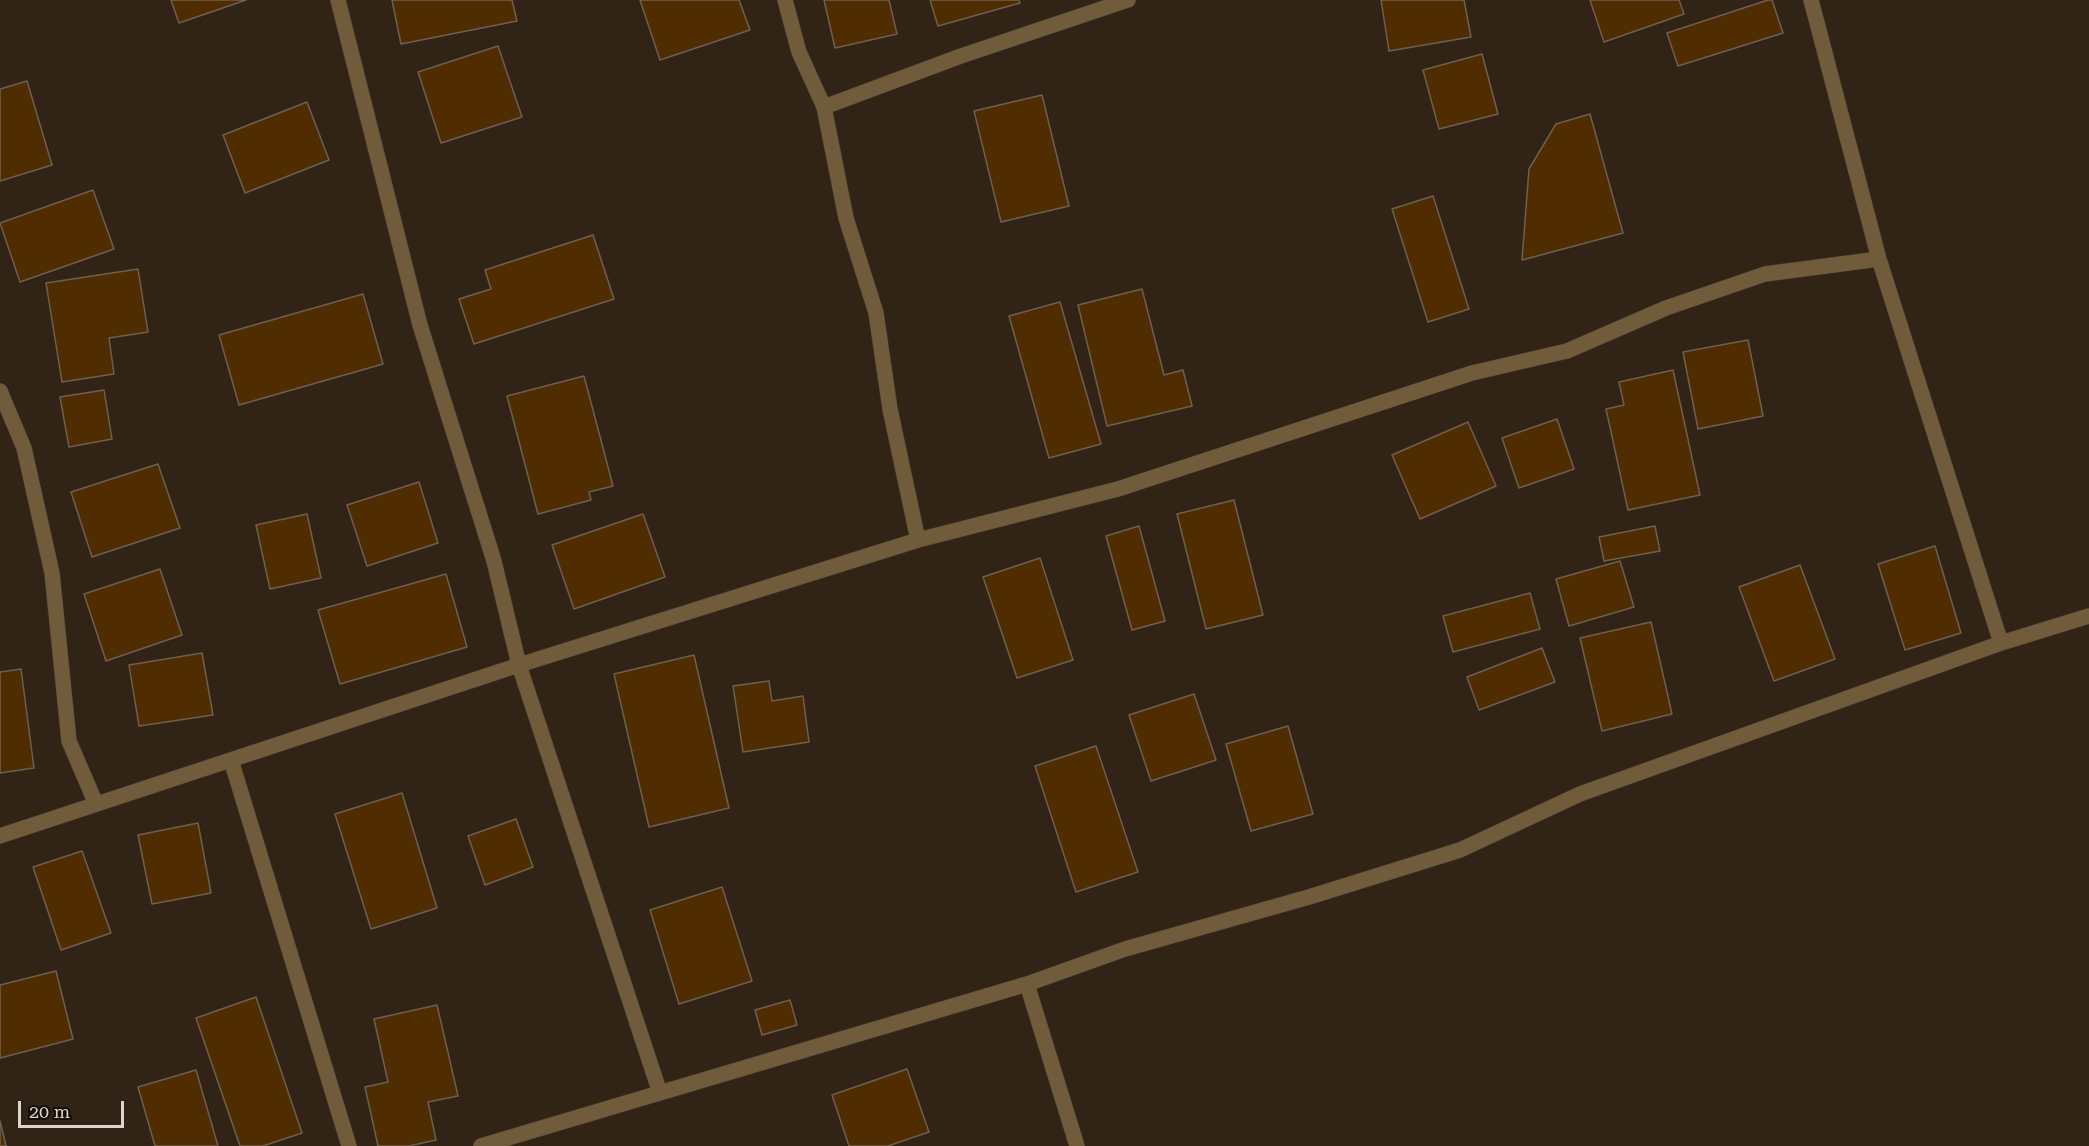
<!DOCTYPE html>
<html>
<head>
<meta charset="utf-8">
<style>
	body { margin:0 }
	#map { position:relative; width:2089px; height:1146px; overflow:hidden; background:#312417; font-family:"Roboto Serif",serif }
	canvas { display:block }
	.scale { position:absolute; left:18px; top:1101px; width:106px; height:27px; box-sizing:border-box; border:3px solid #ddd4cc; border-top:0; padding-left:8px; font-size:18px; line-height:21px; white-space:nowrap; color:#ddd4cc; -webkit-text-stroke:4px #140e09; paint-order:stroke }
</style>
</head>
<body>
<div id="map">
<canvas width="2089" height="1146"></canvas>
<div class="scale">20 m</div>
</div>
<script>
const ctx = document.querySelector('canvas').getContext('2d');
ctx.lineJoin = 'round';
function fillPath(path, color) { ctx.fillStyle = color; ctx.fill(path, 'evenodd'); }
function stroke(path, color, width, dash) { ctx.strokeStyle = color; ctx.lineWidth = width; ctx.lineCap = dash ? 'butt' : 'round'; ctx.setLineDash(dash || []); ctx.stroke(path); }
const building = new Path2D(`
	M171,0h75l-67,23z
	M392,0h120l5,21 -116,23z
	M640,0h99l11,30 -90,30z
	M824,0h65l8,34 -62,14z
	M930,0h89l1,3 -82,23z
	M1381,0h83l7,37 -82,14z
	M1590,0h89l5,14 -80,28z
	M1768,0h4l11,33 -105,33 -11,-33z
	M498,46l24,71 -81,26 -23,-71z
	M1482,54l16,60 -59,15 -16,-59z
	M27,81l25,84 -52,16v-92z
	M1042,95l27,111 -68,16 -27,-111z
	M307,102l22,58 -84,33 -22,-58z
	M1590,114l33,119 -101,27 7,-91 27,-45z
	M93,190l21,59 -94,33 -20,-59z
	M1433,196l36,113 -41,13 -36,-113z
	M593,235l21,64 -140,45 -15,-45 32,-10 -6,-19z
	M138,269l10,63 -39,6 5,36 -52,8 -16,-99z
	M1142,289l22,86 19,-5 9,36 -85,20 -29,-121z
	M363,294l20,70 -144,41 -20,-70z
	M1060,302l41,142 -52,14 -40,-142z
	M1748,340l15,76 -65,13 -15,-77z
	M1673,370l27,125 -72,15 -22,-101 18,-4 -5,-23z
	M584,376l29,110 -24,6 2,8 -53,14 -31,-118z
	M104,390l8,49 -43,8 -9,-50z
	M1557,419l17,50 -55,19 -17,-50z
	M1468,422l28,64 -76,33 -28,-64z
	M158,464l22,64 -88,29 -21,-65z
	M419,482l19,61 -71,23 -20,-61z
	M1234,500l29,115 -57,14 -29,-115z
	M307,514l14,64 -51,11 -14,-64z
	M643,514l22,63 -91,32 -22,-64z
	M1139,526l26,95 -33,9 -26,-94z
	M1655,526l5,25 -56,10 -5,-24z
	M1935,546l26,87 -56,17 -27,-86z
	M1040,558l33,102 -56,18 -34,-101z
	M1620,561l14,46 -65,19 -13,-47z
	M1800,565l35,94 -61,22 -35,-94z
	M160,569l22,66 -76,26 -22,-67z
	M446,574l21,73 -127,37 -22,-74z
	M1530,593l10,36 -87,23 -10,-36z
	M1651,622l21,92 -70,17 -22,-93z
	M1542,648l13,34 -76,28 -12,-33z
	M202,653l11,62 -74,11 -10,-61z
	M694,655l35,153 -80,19 -35,-153z
	M21,669l13,99 -34,5v-101z
	M769,681l3,20 31,-5 6,46 -66,10 -10,-66z
	M1194,694l22,66 -65,21 -22,-66z
	M1288,726l25,88 -62,17 -25,-87z
	M1096,746l42,126 -62,20 -41,-126z
	M402,793l35,115 -66,21 -36,-115z
	M516,819l17,48 -48,18 -17,-49z
	M198,823l13,70 -59,11 -14,-69z
	M82,851l29,82 -50,17 -28,-83z
	M722,887l30,94 -73,23 -29,-94z
	M56,971l17,68 -73,19v-73z
	M256,997l46,136 -39,13h-23l-44,-128z
	M790,1000l7,25 -35,10 -7,-25z
	M437,1005l21,91 -30,6 8,38 -27,6h-31l-13,-59 23,-5 -14,-63z
	M907,1069l22,63 -41,14h-39l-17,-51z
	M196,1070l22,76h-63l-17,-59z
	M0,1121l6,25h-6z`);
fillPath(building, '#502d00');
stroke(building, '#6e5f51', 1.5);
const street = new Path2D(`
	M338,0l82,325 74,236 25,104 141,428
	M785,0l14,52 25,55 22,111 30,95 14,96 28,131
	M1811,0l68,259 122,384
	M824,107l137,-51 167,-56
	M0,391l24,57 28,125 17,168 27,63
	M231,760l118,386
	M0,836l519,-171 399,-125 200,-51 354,-116 95,-22 99,-43 99,-34 114,-15
	M1027,984l50,162
	M481,1146l546,-162 98,-35 184,-52 151,-47 120,-56 421,-151 88,-27`);
stroke(street, '#4d4034', 16);
stroke(street, '#705c3a', 15);
</script>
</body>
</html>
